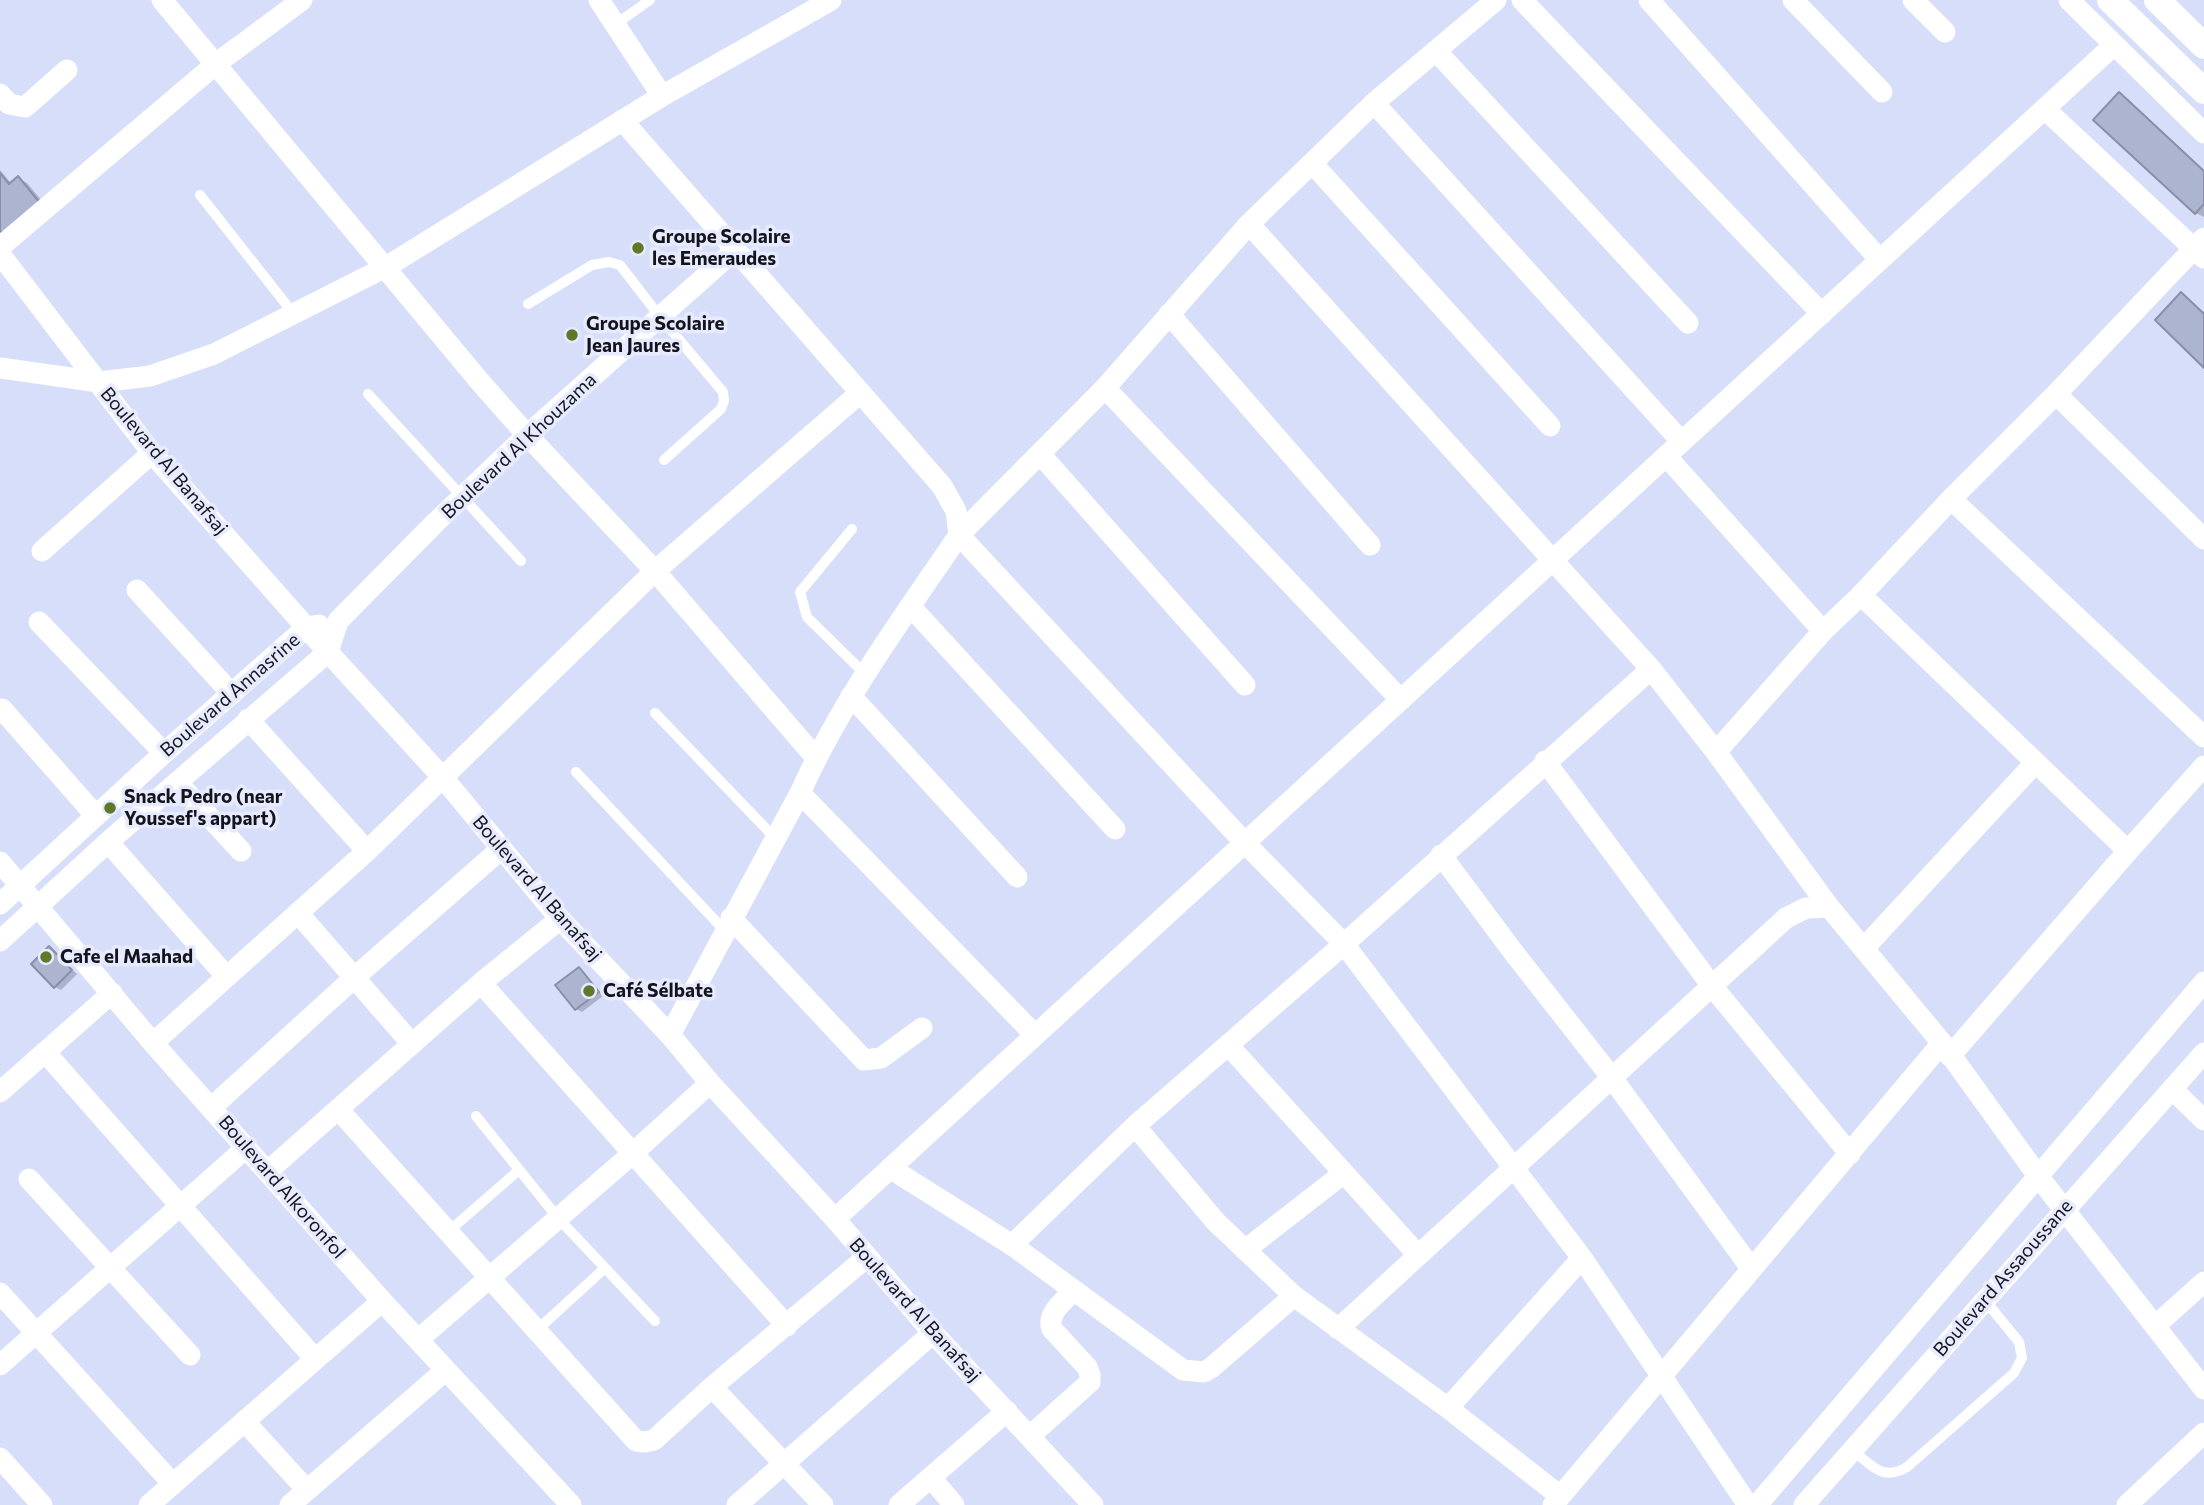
<!DOCTYPE html>
<html>
<head>
<meta charset="utf-8">
<style>
	body { margin:0 }
	canvas { display:block; background:#d7defa }
</style>
</head>
<body>
<canvas width="2204" height="1505"></canvas>
<script>
const ctx = document.querySelector('canvas').getContext('2d');
ctx.lineJoin = 'round';
function fillPath(path, color) { ctx.fillStyle = color; ctx.fill(path, 'evenodd'); }
function stroke(path, color, width, dash) { ctx.strokeStyle = color; ctx.lineWidth = width; ctx.lineCap = dash ? 'butt' : 'round'; ctx.setLineDash(dash || []); ctx.stroke(path); }
function label(font, color, halo, rows, align = 'center') {
  ctx.font = font + ' Commissioner,sans-serif'; ctx.lineWidth = 7; ctx.setLineDash([]); ctx.textBaseline = 'middle'; ctx.strokeStyle = halo; ctx.fillStyle = color; for (const [text, x, y, turn = 0] of rows) {
    ctx.save(); ctx.translate(x, y); ctx.rotate((+turn || 0) * Math.PI / 180); ctx.textAlign = isNaN(turn) ? turn : align; if (halo) ctx.strokeText(text, 0, 0); ctx.fillText(text, 0, 0); ctx.restore();
  }
}
fillPath(new Path2D(`
	M2119,94l9,5 76,71v47l-8,-4z
	M0,170l12,14 6,-6 9,5 21,25 -48,20z
	M2181,295l23,17v54z
	M49,949l28,25 -16,16 -6,-3z
	M579,969l5,3 19,24 -21,16 -6,-3 -18,-24z`), '#0003');
const building = new Path2D(`
	M2119,92l85,79v33l-9,10 -102,-94z
	M0,173l9,11 9,-8 22,27 -37,31 -3,-3z
	M2181,292l23,22v54l-49,-48z
	M49,946l23,24 -18,18 -23,-24z
	M579,967l20,25 -24,18 -20,-25z`);
fillPath(building, '#adb4cf');
stroke(building, '#898faa', 2);
stroke(new Path2D(`
	M616,24l34,-24
	M200,195l93,118
	M528,304l64,-39 17,-3 11,3 40,52 63,75 1,9 -3,8 -57,51
	M368,394l153,167
	M852,529l-52,63 7,25 57,56
	M655,713l119,124
	M576,772l149,159
	M476,1116l82,102 97,103
	M449,1231l70,-61
	M537,1330l68,-62
	M1852,1450c20,15 30,32 55,17l107,-94 8,-15 -3,-16 -35,-43`), '#fff', 10);
stroke(new Path2D(`
	M162,0l319,383 46,52 128,136 161,187
	M599,0l63,96
	M1496,0l-122,103 -125,121 -144,164 -146,147 286,308 99,101 238,314 166,247
	M1522,0l300,314
	M1649,0l231,260
	M1793,0l89,92
	M1913,0l32,32
	M2069,0l135,133
	M1436,51l252,272
	M0,94l9,10 16,3 42,-37
	M1374,103l308,339
	M2045,109l159,149
	M622,120l320,366 14,25 3,24c-57,84 -117,165 -159,258l-130,242
	M1312,163l238,263
	M1249,224l402,445 65,83 113,155 113,136 96,133 166,213
	M0,247l217,-184 85,-63
	M0,254l152,199 176,199 116,127 116,140 110,116 40,48 125,136 98,114 160,172
	M1169,314l201,231
	M0,368l99,14 51,-6 64,-22 172,-87 276,-171 169,-96
	M1105,388l296,312
	M2056,394l148,145
	M1040,454l205,231
	M1666,456l157,175
	M1951,499l253,238
	M42,551l110,-98
	M137,590l95,104
	M1861,595l267,256
	M910,606l205,223
	M39,622l125,131
	M851,696l166,181
	M2,709l94,107
	M248,719l119,132
	M1716,752l107,-121 38,-36 90,-96 105,-105 148,-156
	M1545,761l167,225 138,168
	M177,782l64,69
	M800,793l235,242
	M108,842l118,134
	M1441,855l73,98 98,125 139,190
	M0,862l153,181 229,258 189,204
	M0,904l164,-151 143,-126 12,-2
	M298,913l114,131
	M731,918l133,142 17,-2 41,-30
	M0,941l108,-99 220,-190 10,-31 98,-99 91,-87 209,-186
	M1865,947l170,-184
	M481,983l306,343
	M153,1043l214,-192 288,-280 205,-178
	M1229,1046l189,209
	M45,1052l270,307
	M1950,1056l178,-205 76,-85
	M2173,1090l31,30
	M0,1092l112,-99
	M212,1107l143,-130 146,-128
	M338,1109l298,332 9,1 9,-2 58,-53 155,-130
	M1135,1126l81,96 78,74 154,112 112,88
	M890,1168l122,77 171,125 21,2 7,-4 83,-72
	M268,1171l213,-188 79,-64
	M29,1179l161,176
	M835,1219l1279,-1174
	M1012,1245l123,-119 209,-182 307,-275
	M1245,1250l99,-77
	M0,1293l172,190
	M2155,1326l49,-44
	M1338,1329l448,-411 20,-10 23,-1
	M419,1339l213,-185 78,-71
	M0,1365l246,-217
	M712,1387l111,118
	M1448,1408l134,-150
	M244,1421l63,69
	M1030,1436l60,-54v-7l-3,-8 -35,-38c-6,-15 12,-28 22,-39
	M0,1458l42,47
	M932,1479l22,26
	M149,1505l233,-204
	M290,1505l156,-135
	M737,1505l196,-172
	M899,1505l108,-94
	M1553,1505l389,-462
	M1757,1505l447,-523
	M1804,1505l400,-452
	M2127,1505l77,-72`), '#fff', 21);
stroke(new Path2D(`
	M2110,0l94,91
	M2157,0l47,46`), '#fff', 26);
for (const [x, y, r, color] of [
	[638,248,7,"#5f782a"],
	[572,335,7,"#5f782a"],
	[110,808,7,"#5f782a"],
	[46,957,7,"#5f782a"],
	[589,991,7,"#5f782a"]
]) { const dot = new Path2D(); dot.arc(x, y, r, 0, 2 * Math.PI); ctx.fillStyle = color; ctx.fill(dot); stroke(dot, '#e7ebfd', 2.5); }
label('bold 19px', '#12151e', '#e7ebfd', [
	["Groupe Scolaire",652,237],
	["les Emeraudes",652,259],
	["Groupe Scolaire",586,324],
	["Jean Jaures",586,346],
	["Snack Pedro (near",124,797],
	["Youssef's appart)",124,819],
	["Cafe el Maahad",60,957],
	["Café Sélbate",603,991]
], 'left');
label('19px', '#12151e', '#e7ebfd', [
	["Boulevard Al Khouzama",519,446,-43],
	["Boulevard Al Banafsaj",164,461,50],
	["Boulevard Annasrine",230,695,-41],
	["Boulevard Al Banafsaj",537,888,49],
	["Boulevard Alkoronfol",282,1187,49],
	["Boulevard Assaoussane",2003,1278,-49],
	["Boulevard Al Banafsaj",915,1310,48]
]);
</script>
</body>
</html>
